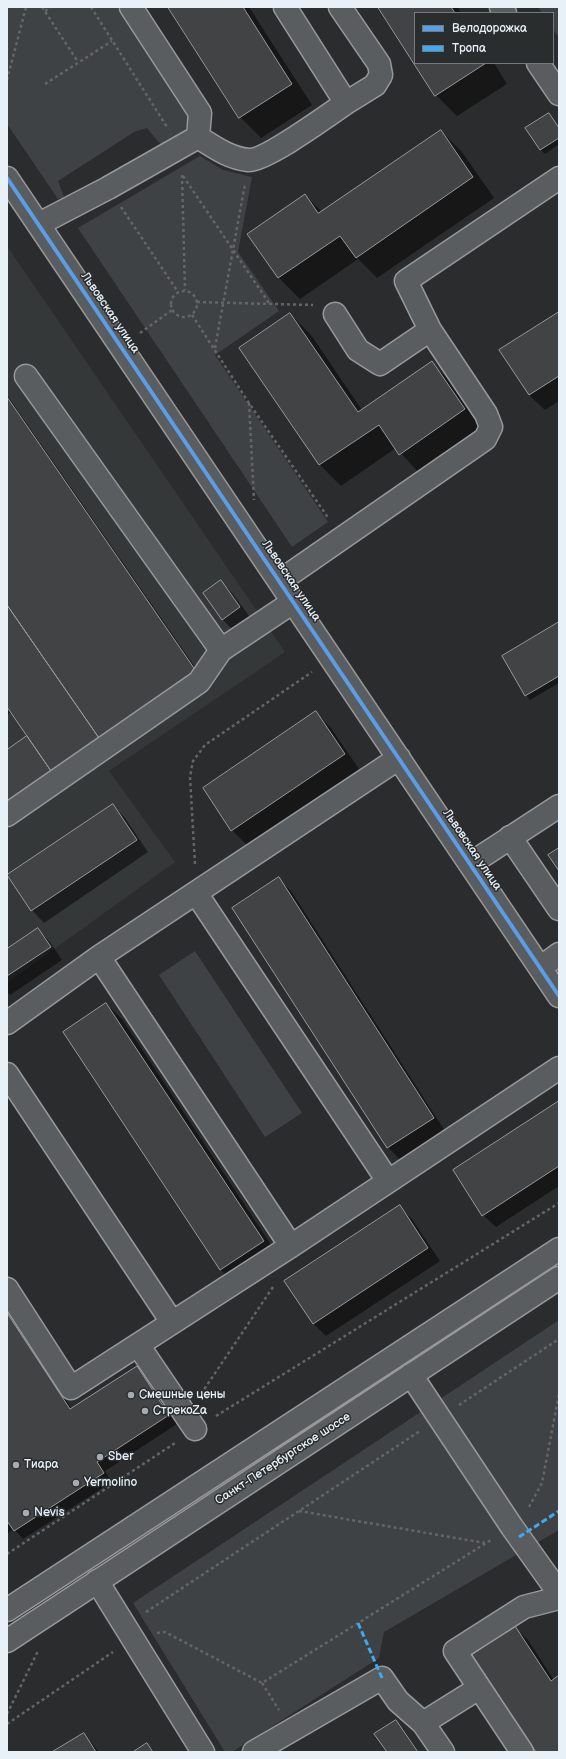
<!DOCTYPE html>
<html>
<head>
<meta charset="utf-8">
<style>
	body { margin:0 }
	#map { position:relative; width:566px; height:1759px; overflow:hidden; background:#2b2c2d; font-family:"Balsamiq Sans",sans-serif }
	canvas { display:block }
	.frame { position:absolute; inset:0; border:8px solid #e8f1f8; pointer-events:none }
	.legend { position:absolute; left:414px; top:12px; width:140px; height:52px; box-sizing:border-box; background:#2a2d2e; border:1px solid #767b7f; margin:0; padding:5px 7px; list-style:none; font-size:12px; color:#e8f1f8 }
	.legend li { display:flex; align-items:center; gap:8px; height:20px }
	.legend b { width:20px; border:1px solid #767b7f }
</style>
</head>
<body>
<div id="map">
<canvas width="566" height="1759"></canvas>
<div class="frame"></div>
<ul class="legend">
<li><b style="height:5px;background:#5a9eea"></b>Велодорожка</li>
<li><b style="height:5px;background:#3fa9f5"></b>Тропа</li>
</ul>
</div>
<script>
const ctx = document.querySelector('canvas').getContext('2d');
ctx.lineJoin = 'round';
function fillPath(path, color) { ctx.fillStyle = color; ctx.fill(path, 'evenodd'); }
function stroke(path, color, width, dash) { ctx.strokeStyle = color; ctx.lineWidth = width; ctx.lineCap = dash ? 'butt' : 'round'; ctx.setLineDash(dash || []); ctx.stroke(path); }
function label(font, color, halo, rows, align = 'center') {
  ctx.font = font + ' "Balsamiq Sans",sans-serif'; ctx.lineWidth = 3; ctx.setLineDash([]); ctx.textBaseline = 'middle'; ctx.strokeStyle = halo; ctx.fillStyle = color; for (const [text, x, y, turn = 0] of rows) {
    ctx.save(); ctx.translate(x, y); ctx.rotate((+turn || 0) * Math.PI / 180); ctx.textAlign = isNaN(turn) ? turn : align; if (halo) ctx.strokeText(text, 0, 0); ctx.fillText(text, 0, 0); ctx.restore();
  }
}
fillPath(new Path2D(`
	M7,246l278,406 -176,119 66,91 -168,121z`), '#353839');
fillPath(new Path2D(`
	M7,7h110l69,98c7,19 -3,39 -25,40l-14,-17 -13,4 -76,49 6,16 -6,2 -51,-75z
	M538,7h21v31l-6,-9v-16h-11z
	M200,156l23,14 29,7 -14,75 41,59 -64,44 113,167 -36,25 -214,-319z
	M195,951l107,162 -37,24 -106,-162z
	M559,1320v210l-175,102 -5,26 -147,94h-7l-92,-149z`), '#3f4244');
fillPath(new Path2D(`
	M169,7h80l63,98 -51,33 -21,-21z
	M379,7h79l3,6h-46v49z
	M415,63h79l13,21 -50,32 -21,-21z
	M549,114l10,13v17l-14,10 -5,-5z
	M441,131l21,21 32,46 -117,80 -19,-19 -58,40 -21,-21 -30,-44 56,-39 17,17z
	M559,313v88l-14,9 -16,-15 -28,-44z
	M290,314l21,21 51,75 69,-48 21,21 33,48 -64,44 -25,-27 -55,38 -21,-21 -80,-116z
	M7,395l197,285 -197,142v-70l23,-11 -18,-29 -5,3z
	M221,581l12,13 19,26 -17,12 -12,-12 -19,-27z
	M559,624v59l-29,17 -4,-5z
	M316,713l15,15 28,41 -112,76 -15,-15z
	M113,805l12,13 23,34 -104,71 -12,-13z
	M279,879l12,12 154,240 -45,29 -12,-13z
	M38,929l12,13 12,18 -52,35 -3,-3v-42z
	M106,1004l16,15 157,238 -43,28 -15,-15 -157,-238z
	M559,1103v83l-63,41 -13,-12z
	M399,1207l13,12 28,42 -114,75 -12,-12 -28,-42z
	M7,1309l65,100 65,-42 9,9 31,48 -72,47 7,11 -89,57 -9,-10 -7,5z
	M515,1628l13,12 26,40 5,-3v75h-22z
	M396,1721l4,4 19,27h-31z
	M84,1734l15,18h-45z
	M147,1744l8,8h-21z`), '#0007');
const building = new Path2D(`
	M168,7h75l49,77 -53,34z
	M378,7h73l4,6h-40v50h71l-51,33z
	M549,113l10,15v10l-19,12 -15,-22z
	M441,130l32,47 -117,81 -16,-22 -62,42 -31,-44 58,-40 13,19z
	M559,312v64l-30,19 -30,-45z
	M290,313l68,99 74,-51 33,48 -66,46 -20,-30 -60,40 -80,-117z
	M7,397l189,274 -97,67 -92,-133z
	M221,580l19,27 -18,13 -19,-27z
	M7,605l92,133 -48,33 -44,-64z
	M559,622v54l-34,20 -23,-40z
	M316,711l29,43 -114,77 -28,-43z
	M27,736l24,35 -44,31v-52z
	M113,804l24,36 -106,71 -24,-36z
	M559,848v23l-11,-16z
	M279,877l155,241 -47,30 -155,-240z
	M38,928l13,19 -44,29v-27z
	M106,1003l158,238 -44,29 -157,-238z
	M559,1101v65l-77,50 -29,-46z
	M400,1205l28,43 -115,76 -29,-43z
	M7,1313l63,96 67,-43 32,49 -72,47 7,11 -90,58 -7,-10z
	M515,1626l36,55 8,-6v77h-23l-64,-97z
	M396,1720l22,32h-31l-13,-18z
	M84,1733l12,19h-44z
	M147,1743l6,9h-20z`);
fillPath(building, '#424344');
stroke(building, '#96989a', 1);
const minor = new Path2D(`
	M340,7l39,57 2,11 -6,10 -29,18
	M501,7l4,6
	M538,63l21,31
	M198,137c16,10 31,21 50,23 16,2 82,-46 98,-57l-61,-96
	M7,178l552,818
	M39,224l69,-36 90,-51 2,-24 -69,-106
	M335,314l23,36 22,14 50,-34
	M26,376l195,274 72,-48
	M280,581l205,-142 6,-12 -5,-13 -56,-84 -24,-49 153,-103
	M7,815l192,-133 22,-32
	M510,837l49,72
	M470,864l89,-58
	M196,893l192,288
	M99,957l192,289
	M540,968l19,-14
	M7,1023l92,-66 300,-199
	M7,1074l165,248
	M7,1289l64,99 220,-142 268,-178
	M138,1345l57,84
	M411,1375l101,152 47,66
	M97,1581l106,171
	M423,1723l56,-35
	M254,1752l128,-74 16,23 25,22 20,29
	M522,1752l-67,-101 69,-44 35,-9`);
const major = new Path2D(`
	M7,1610l552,-361
	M7,1641l552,-363`);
stroke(minor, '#96989a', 25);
stroke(major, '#96989a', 25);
stroke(new Path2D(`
	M42,7l36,55
	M91,7l76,120
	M45,11l6,-4
	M7,80l19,-73
	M45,84l67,-43
	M182,175l3,115
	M183,176l86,127
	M121,207l57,85
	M171 304a13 13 0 1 1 26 0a13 13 0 1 1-26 0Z
	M197,302l116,3
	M192,315l57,88 80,116
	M140,333l32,-23
	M215,348l30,-164
	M249,403l5,97
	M195,864l-5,-87 3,-16 12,-16 107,-73
	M201,1394l72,-107
	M459,1405l100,-66
	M216,1416l343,-213
	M529,1507l13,-24 17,-89
	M299,1511l186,32
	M7,1554l168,-111
	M146,1612l274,-181
	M157,1633l8,-1 97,51 229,-143
	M262,1683l17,27
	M7,1714l31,-63
	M7,1724l106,-72`), '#636566', 2.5, [3, 3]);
stroke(minor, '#5a5d60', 22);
stroke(major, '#5a5d60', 22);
stroke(new Path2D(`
	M519,1537l40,-26
	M358,1623l24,55`), '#3fa9f5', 3, [6, 3]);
stroke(new Path2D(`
	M7,178l552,818`), '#5a9eea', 4);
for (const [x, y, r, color] of [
	[131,1395,4,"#a6acb1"],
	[145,1411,4,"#a6acb1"],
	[100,1457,4,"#a6acb1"],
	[16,1465,4,"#a6acb1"],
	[76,1483,4,"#a6acb1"],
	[26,1513,4,"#a6acb1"]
]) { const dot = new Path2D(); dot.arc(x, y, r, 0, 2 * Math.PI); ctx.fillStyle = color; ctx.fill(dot); stroke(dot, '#2a2d2e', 1.5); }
label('12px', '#e8f1f8', '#2a2d2e', [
	["Львовская улица",110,313,56],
	["Львовская улица",291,581,56],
	["Львовская улица",472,850,56],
	["Санкт-Петербургское шоссе",283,1459,-33]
]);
label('12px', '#e8f1f8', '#2a2d2e', [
	["Смешные цены",139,1395],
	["СтрекоZа",153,1411],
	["Sber",108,1457],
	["Тиара",24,1465],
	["Yermolino",84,1483],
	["Nevis",34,1513]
], 'left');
</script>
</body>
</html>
